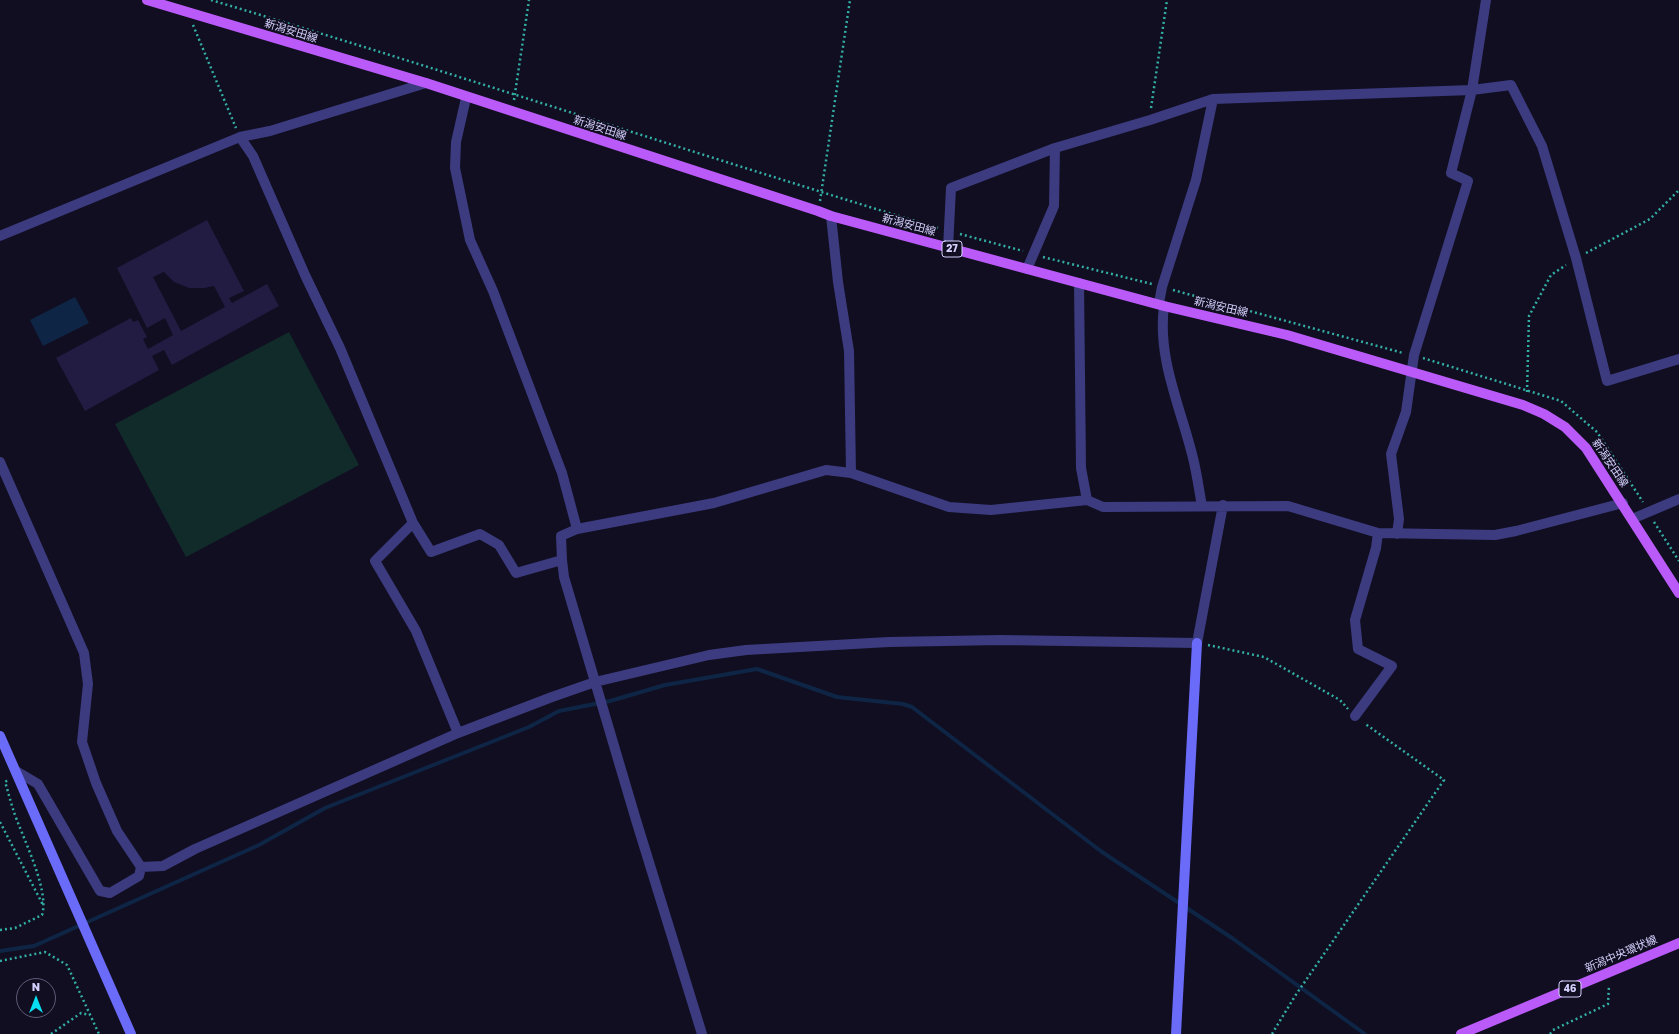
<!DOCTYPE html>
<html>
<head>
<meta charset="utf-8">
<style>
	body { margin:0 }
	#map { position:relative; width:1679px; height:1034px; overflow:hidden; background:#110e21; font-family:"Golos Text",sans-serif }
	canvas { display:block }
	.north { position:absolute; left:16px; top:978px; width:40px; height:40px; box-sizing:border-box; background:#110e21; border:1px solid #5f5c79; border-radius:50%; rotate:0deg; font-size:11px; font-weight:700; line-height:16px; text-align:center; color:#d4d0fd }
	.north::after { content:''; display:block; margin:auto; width:14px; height:18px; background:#08e0f1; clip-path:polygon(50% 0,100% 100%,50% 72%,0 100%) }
</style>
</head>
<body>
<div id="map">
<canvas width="1679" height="1034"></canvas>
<div class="north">N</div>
</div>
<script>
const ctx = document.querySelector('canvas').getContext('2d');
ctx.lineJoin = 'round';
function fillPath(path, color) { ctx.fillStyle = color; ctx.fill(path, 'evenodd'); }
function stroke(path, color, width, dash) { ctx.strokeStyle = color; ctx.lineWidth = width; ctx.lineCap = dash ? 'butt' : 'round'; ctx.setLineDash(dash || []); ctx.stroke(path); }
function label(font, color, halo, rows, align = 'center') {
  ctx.font = font + ' "Golos Text","Noto Sans JP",sans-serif'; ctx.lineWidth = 3.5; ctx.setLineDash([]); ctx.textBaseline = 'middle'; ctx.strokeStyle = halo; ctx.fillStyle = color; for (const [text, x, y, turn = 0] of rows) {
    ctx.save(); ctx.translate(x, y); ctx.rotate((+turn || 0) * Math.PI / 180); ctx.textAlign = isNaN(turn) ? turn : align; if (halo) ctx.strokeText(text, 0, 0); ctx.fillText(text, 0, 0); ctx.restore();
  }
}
fillPath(new Path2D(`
	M289,332l70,133 -173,92 -71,-133z`), '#112b2a');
fillPath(new Path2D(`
	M75,297l14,26 -46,23 -13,-26z`), '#0e2545');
stroke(new Path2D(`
	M0,951l34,-5 225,-101 66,-37 204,-81 30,-16 51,-10 55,-16 92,-16 80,28 66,7 9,3 190,145 130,86 133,96`), '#0e2545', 4);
fillPath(new Path2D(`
	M207,220l37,71 -15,7 3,5 35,-19 12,22 -107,59 -8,-15 -12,6 7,14 -74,41 -29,-53 75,-40 2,4 5,-2 9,17 -4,2 5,10 25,-14 -8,-17 -18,10 -30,-60zM164,272l10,10 15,6h15l10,-2 11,21 -44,24 -28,-54z`), '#221b42');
stroke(new Path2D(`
	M211,0c243,73 484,154 727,228
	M193,25l43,103
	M514,100l15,-100
	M1151,108l16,-108
	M820,201l30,-201
	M960,234l63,17
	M1586,253l64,-34 29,-29
	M1043,257l109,27
	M1173,290l230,63
	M1423,358l138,43 36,31 46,70
	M1527,392l2,-76 22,-41 15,-10
	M1654,522l25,39
	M1208,645l56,12 76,43 8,9
	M0,822l43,83
	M0,930l15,-2 27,-13c8,-26 -21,-80 -29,-106 -3,-9 -5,-18 -8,-27l3,-2
	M0,961l45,-9 22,13 32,69
	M51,1034l30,-21 9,2
	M1272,1034l23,-38 149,-216 -80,-57
	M1550,1034l3,-4 55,-26 1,-19`), '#32afa5', 2.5, [2, 3]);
stroke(new Path2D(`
	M466,98l-10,44 -1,26 15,72 23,51 69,182 15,56
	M240,137l13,19 52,119 35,73 73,175 -38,38 41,70 42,102
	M831,216l7,66 11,69 2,122
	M0,236l240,-99 30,-6 156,-48
	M948,248l3,-60 104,-40 95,-28 63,-21 259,-9 39,-5 31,61 34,112 31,123 72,-22
	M1027,269l27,-63 1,-58
	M1079,283l2,185 6,32
	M1159,303l3,-16 34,-107 17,-81
	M1164,306c-7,53 17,102 29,152 4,16 6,32 9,48
	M0,462l84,191 4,31 -6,58 14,41 21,48 24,36 -2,9 -29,17 -10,-2 -62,-107 -22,-13
	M1632,519l47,-20
	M413,523l18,29 49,-18 19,11 17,28 46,-13
	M1397,534l2,-15 -8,-65 15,-42 8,-57 54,-174 -17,-8 21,-83 14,-90
	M1355,716l37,-50 -34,-17 -3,-29 21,-72 2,-15
	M141,867l22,-1 32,-17 263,-116 94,-36 43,-15 114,-27 37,-5 143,-8 112,-2 196,3 26,-138
	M702,1034l-66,-214 -72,-243 -2,-17 -1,-24 16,-7 137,-26 112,-33 25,3 98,34 42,3 96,-10 16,7 185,-1 90,27 117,2 21,-4 107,-28`), '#3c3b7f', 10);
stroke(new Path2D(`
	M0,736l131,298
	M1176,1034l21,-391`), '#6b6bfa', 10);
stroke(new Path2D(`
	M147,0l279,83 392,128 13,5 333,90 123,29 236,70 21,9 21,13 21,21 93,145
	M1461,1034l218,-91`), '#ba5bf9', 10);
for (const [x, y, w] of [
	[952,249,20],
	[1570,989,22]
]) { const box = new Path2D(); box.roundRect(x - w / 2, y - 8, w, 16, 3); ctx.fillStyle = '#110e21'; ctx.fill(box); stroke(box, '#d4d0fd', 1); }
label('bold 10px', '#d4d0fd', null, [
	["27",952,249],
	["46",1570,989]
]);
label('11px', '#d4d0fd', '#110e21', [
	["新潟安田線",291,31,17],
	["新潟安田線",600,128,18],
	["新潟安田線",909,225,15],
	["新潟安田線",1221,307,13],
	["新潟安田線",1610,463,56],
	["新潟中央環状線",1621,954,-23]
]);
</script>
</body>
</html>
